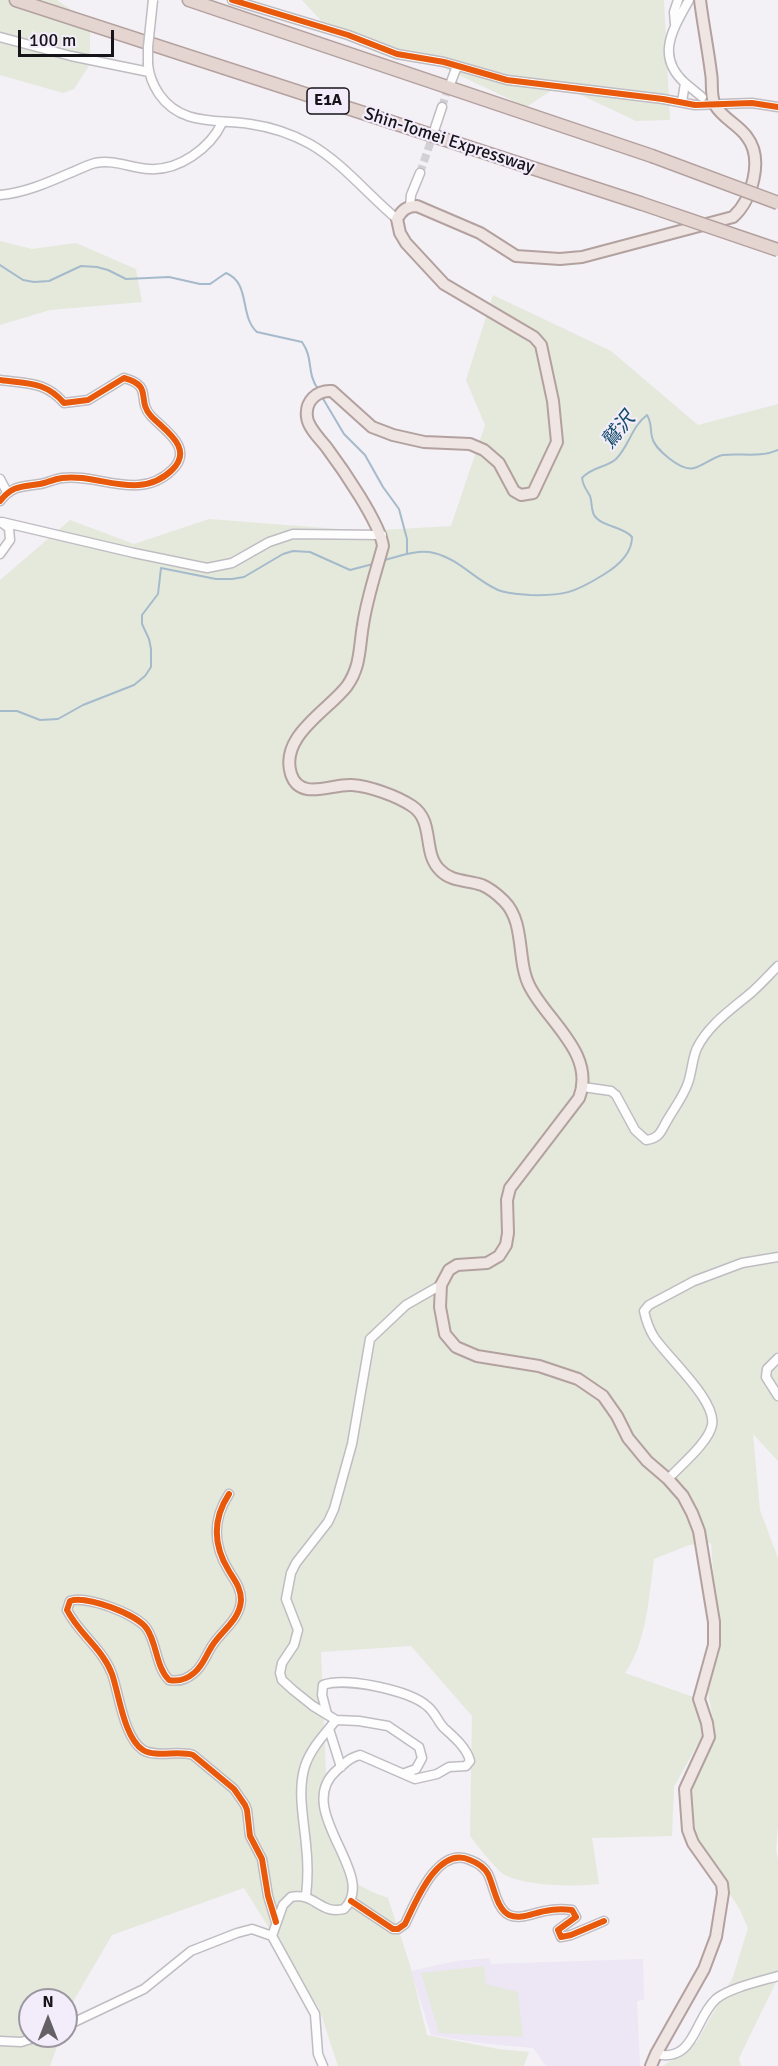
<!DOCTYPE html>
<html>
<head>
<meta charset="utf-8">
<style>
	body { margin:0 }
	#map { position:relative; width:778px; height:2066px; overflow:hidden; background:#f3f0f6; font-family:Signika,sans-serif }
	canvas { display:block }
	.north { position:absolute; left:18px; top:1988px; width:60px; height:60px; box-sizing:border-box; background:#f3ecfa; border:2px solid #9b96a0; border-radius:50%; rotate:0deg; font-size:16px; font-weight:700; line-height:24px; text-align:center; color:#161418 }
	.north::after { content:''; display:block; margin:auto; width:21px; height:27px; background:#636166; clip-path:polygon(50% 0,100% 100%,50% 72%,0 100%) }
	.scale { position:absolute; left:18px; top:30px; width:96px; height:27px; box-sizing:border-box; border:3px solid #161418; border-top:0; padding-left:8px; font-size:18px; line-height:21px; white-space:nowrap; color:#161418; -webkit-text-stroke:4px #f3ecfa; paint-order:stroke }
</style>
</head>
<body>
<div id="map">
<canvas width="778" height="2066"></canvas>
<div class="north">N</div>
<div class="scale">100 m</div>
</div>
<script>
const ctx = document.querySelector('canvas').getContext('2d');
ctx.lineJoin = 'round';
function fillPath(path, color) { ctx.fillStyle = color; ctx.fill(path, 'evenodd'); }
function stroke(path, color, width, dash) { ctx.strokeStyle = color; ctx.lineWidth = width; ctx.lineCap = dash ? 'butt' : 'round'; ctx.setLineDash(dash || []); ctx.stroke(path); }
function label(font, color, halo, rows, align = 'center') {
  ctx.font = font + ' Signika,"Noto Sans JP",sans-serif'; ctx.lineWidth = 4.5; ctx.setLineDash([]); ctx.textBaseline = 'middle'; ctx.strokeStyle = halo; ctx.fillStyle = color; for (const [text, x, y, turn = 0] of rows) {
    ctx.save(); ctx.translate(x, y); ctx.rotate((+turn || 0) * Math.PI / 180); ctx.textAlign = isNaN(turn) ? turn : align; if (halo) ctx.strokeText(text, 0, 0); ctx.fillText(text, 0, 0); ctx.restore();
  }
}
fillPath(new Path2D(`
	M489,1958l2,6 152,-5 1,41 -7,1 3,65h-94l-13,-18 -53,-5 -49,-8 -20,-64 45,-10z`), '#ede6f4');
fillPath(new Path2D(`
	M0,0h57l33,23v41l-16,25 -11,4 -63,-18z
	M302,0h362l6,120 -34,1 -76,-36 -34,22 -101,-48 -99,-33z
	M0,241l32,8 44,-6 60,26 6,33 -92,8 -50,15z
	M493,295l118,56 87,74 80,-21v1057l-25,-27 7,76 18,48v267l-2,26 2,8v119l-39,80 2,8h-78l34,-24 36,-65 15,-49 -9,-20 -51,-78 5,-44 22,-57 -9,-45 13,-30 -8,-111 -22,2 -35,14c-5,36 -7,83 -29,114l74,26 3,37 -28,51 -2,49 -80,2 7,46c-23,3 -73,2 -94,-9 -9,-5 -28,-30 -35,-39l2,-120 -61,-70 -90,6 7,172 24,57 20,11 16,6 22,67 17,70 71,14 31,3 -5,14h-186l-19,-58 -75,-120 -132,47 -38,65 -8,22v-22h-36v36h31l-11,30h-50v-1486l70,-60 64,24 75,-25 155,12 87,-5 34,-101 -19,-45z
	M484,1966l2,18 32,8 5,45 -84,-4 -18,-60z`), '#e4e9dc');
stroke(new Path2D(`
	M0,265l23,15 11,2 15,-1 32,-15 16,1 11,3 18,9 43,-2 31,7h10l16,-11c25,10 13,43 31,59l45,10c12,17 4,30 16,47
	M322,397l22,37 21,21 18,32 16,22 8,30v15
	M385,560c15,-4 33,-11 49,-7 25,6 41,27 64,37 10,4 21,4 32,5 33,1 44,-2 73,-20 15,-9 29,-21 29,-38 -9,-11 -31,-10 -38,-22 -3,-6 -2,-14 -4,-19 -4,-7 -7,-10 -8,-18 11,-12 24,-10 34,-19 13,-13 16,-33 31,-44 5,8 3,14 5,22 2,12 30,35 42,31 10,-3 19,-11 29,-13 18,-2 38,3 55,-5
	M0,711h17l23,9 18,-1 25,-14 51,-20 11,-9 6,-9v-18l-2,-10 -7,-15v-9l16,-21 3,-26 55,11h16l12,-2 39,-23 10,-3 17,1 40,18 23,-6`), '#a5baca', 2);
stroke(new Path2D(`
	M442,107l7,-22
	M420,173l14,-41`), '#d2cfd5', 8, [8, 4]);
const minor = new Path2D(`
	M232,0l116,35 49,19 47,8 63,18 156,19 32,6 57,-2 26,4
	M675,24l-1,-12 4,-12
	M0,37l71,19 78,16
	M148,64c1,11 5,21 11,30 22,32 57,25 91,30 21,3 42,10 60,20 33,19 58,51 87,75
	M451,82l6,-16
	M685,83l17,14
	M682,102l3,-19c-30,-27 -12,-54 4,-83
	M435,128l7,-21
	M0,195c24,-2 47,-12 70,-22 8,-3 17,-8 25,-10 19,-4 36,5 54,6 30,2 61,-21 73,-46
	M410,206l1,-11 9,-22
	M0,380c27,4 45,1 64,23l24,-3 36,-22c30,8 12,22 27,38 13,14 44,32 21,54 -33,32 -73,3 -110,8 -8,1 -15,5 -22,6 -19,3 -27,1 -40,17
	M0,479l7,13
	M2,522l132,31 73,15 25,-5 37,-21 24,-8 89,1
	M0,554l10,-14 -1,-12 -7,-5
	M583,1087l28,4 5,4 19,35 11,10c15,-2 15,-10 22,-21 7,-12 15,-22 20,-36 4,-11 4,-24 9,-35 12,-24 35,-39 55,-56 9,-8 17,-17 26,-26
	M778,1358l-11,11 -1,8 12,19
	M668,1479c13,-14 41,-37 44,-54 5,-24 -44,-67 -58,-88 -5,-8 -8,-17 -10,-26l5,-6 45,-24 48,-18 36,-6
	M229,1494c-17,26 -16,51 0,77 6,10 12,17 12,29 -1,20 -20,31 -29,46 -6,9 -9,20 -18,27 -7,6 -15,9 -25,7 -13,-13 -12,-36 -22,-51 -10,-15 -61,-34 -77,-28l-3,9c12,24 36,39 45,64 7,20 12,64 31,76 13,8 35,0 50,5l41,34 11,16 2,5 3,26 12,23 6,37 8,26
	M329,1729l12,38
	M405,1773l11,-4 6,-11 -3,-11 -31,-21 -29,-5 -23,-1 -23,-14 -20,-16 -11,-10 -2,-7 2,-10 12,-18 4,-15 -12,-31 5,-26 5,-10 32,-41 6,-13 18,-65 18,-105 36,-34 35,-20
	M306,1896c2,-17 2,-34 0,-51 -2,-25 -9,-54 -1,-79 6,-18 19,-31 31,-46
	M351,1901l42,28h5l7,-5c11,-23 33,-79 65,-64 8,3 14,7 18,14 6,12 8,34 21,41 11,5 24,-2 36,-4 9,-2 18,-2 27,-1l4,7 -18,13 3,7 10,-2 33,-14
	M272,1936l11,-31 8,-8c24,-5 29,18 53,12 36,-34 -53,-99 -7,-139 10,-8 10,-11 23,-15l55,24 22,-5 12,-7 17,-1 4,-5c-3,-13 -16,-24 -26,-33 -6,-6 -9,-16 -17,-22 -18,-16 -81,-29 -104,-21l-1,10 5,19
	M66,2026l78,-37 47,-38 46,-18 15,-4 20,7 43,78 3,40 5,12
	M0,2041l21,1 20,-6
	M656,2054c39,9 38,-35 60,-55 13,-11 45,-18 62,-23`);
const major = new Path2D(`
	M651,2066l5,-12 48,-85 12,-32 7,-44 -1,-9 -29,-41 -5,-13 -3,-41 24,-52 -2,-14 -8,-24 15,-54v-23l-15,-91 -7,-18 -9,-17 -15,-17 -21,-18 -19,-23 -11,-22 -14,-20 -25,-17 -39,-13 -62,-10 -21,-9 -11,-13 -5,-27 1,-22 8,-15 8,-5 30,-2 12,-7 7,-11 2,-12 -1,-33 3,-12 69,-90c17,-44 -31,-76 -49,-111 -14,-26 -4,-64 -26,-86 -5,-5 -15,-13 -22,-16 -14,-5 -31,-3 -42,-15 -18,-17 -5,-49 -28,-64 -15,-10 -43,-20 -60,-21 -19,-2 -52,17 -61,-11 -12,-38 38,-64 56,-88 14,-20 12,-38 16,-61 4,-27 13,-53 20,-79 -3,-23 -41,-78 -56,-98 -6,-8 -19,-20 -20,-31 -2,-16 10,-27 25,-26l40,36 21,8 31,7 46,2 14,6 15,13 15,28 7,4 12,-2 24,-51 -4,-41 -12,-56 -7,-8 -90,-53 -38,-41 -6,-10 -3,-14c5,-9 10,-13 20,-13l63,27 36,23 44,3 22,-2 151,-40c19,-17 31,-58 14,-80 -8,-12 -25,-19 -32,-32 -5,-9 -2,-23 -4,-32 -3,-24 -8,-49 -11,-73`);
const highway = new Path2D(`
	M16,0l624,203
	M189,0l463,156`);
stroke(minor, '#bfbcc2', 11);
stroke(major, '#b3a19f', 14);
stroke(highway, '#b3a19f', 15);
stroke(minor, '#fdfdfe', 8);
stroke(major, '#efe5e2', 10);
stroke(highway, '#e5d5d1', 12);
const minorBridge = new Path2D(`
	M148,64v-17l5,-47`);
const highwayBridge = new Path2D(`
	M652,156l126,47
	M640,203l138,47`);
stroke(minorBridge, '#bfbcc2', 11, []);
stroke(highwayBridge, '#b3a19f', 15, []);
stroke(minorBridge, '#fdfdfe', 8);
stroke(highwayBridge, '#e5d5d1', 12);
stroke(new Path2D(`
	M232,0l116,35 49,19 47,8 63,18 156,19 32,6 57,-2 26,4
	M0,380c27,4 45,1 64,23l24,-3 36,-22c30,8 12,22 27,38 13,14 44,32 21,54 -33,32 -73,3 -110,8 -8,1 -15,5 -22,6 -19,3 -27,1 -40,17
	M229,1494c-17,26 -16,51 0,77 6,10 12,17 12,29 -1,20 -20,31 -29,46 -6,9 -9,20 -18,27 -7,6 -15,9 -25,7 -13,-13 -12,-36 -22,-51 -10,-15 -61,-34 -77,-28l-3,9c12,24 36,39 45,64 7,20 12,64 31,76 13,8 35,0 50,5l41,34 11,16 2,5 3,26 12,23 6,37 8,26
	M351,1901l42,28h5l7,-5c11,-23 33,-79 65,-64 8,3 14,7 18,14 6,12 8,34 21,41 11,5 24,-2 36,-4 9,-2 18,-2 27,-1l4,7 -18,13 3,7 10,-2 33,-14`), '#e8590c', 6);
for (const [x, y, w] of [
	[328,101,42]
]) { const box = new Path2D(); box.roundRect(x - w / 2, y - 13, w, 26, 4.5); ctx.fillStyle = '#f3ecfa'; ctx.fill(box); stroke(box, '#161418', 1.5); }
label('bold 16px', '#161418', null, [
	["E1A",328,101]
]);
label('18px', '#161418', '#f3ecfa', [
	["Shin-Tomei Expressway",449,141,18]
]);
label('italic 20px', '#104a67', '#f3ecfa', [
	["鷲沢",619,431,-51]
]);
</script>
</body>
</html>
